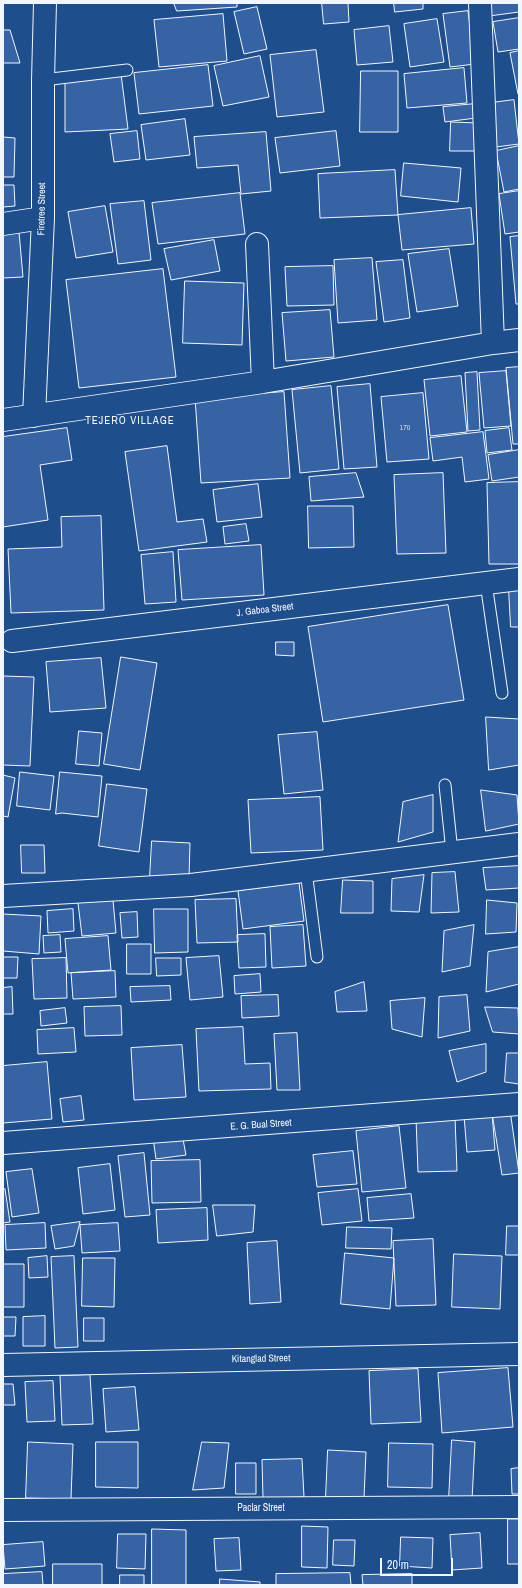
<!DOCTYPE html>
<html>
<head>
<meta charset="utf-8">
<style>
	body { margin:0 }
	#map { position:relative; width:522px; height:1588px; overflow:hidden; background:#1f4e8c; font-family:"Archivo Narrow",sans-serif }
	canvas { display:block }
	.frame { position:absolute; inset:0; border:4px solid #f2f6ff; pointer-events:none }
	.scale { position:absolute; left:380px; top:1558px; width:73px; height:18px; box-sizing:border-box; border:2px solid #f2f6ff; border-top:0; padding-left:5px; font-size:12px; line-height:14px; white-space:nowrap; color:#f2f6ff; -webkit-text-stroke:3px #1f4e8c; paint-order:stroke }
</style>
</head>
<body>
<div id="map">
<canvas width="522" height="1588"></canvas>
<div class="frame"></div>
<div class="scale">20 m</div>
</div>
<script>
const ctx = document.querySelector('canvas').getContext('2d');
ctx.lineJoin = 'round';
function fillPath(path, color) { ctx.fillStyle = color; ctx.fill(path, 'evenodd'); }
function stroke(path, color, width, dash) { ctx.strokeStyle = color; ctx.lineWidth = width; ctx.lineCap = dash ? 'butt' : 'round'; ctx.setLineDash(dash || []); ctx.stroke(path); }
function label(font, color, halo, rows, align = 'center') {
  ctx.font = font + ' "Archivo Narrow",sans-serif'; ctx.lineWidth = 3; ctx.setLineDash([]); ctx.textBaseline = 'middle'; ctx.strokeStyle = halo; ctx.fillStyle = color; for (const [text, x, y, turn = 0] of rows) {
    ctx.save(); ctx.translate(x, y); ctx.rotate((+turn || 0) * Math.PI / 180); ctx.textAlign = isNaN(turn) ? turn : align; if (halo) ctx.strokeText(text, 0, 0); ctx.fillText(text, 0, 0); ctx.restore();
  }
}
const building = new Path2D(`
	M174,3h63v4l-60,4z
	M322,3h26l1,19 -25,2z
	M394,3h29v6l-28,3z
	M487,3h32v9l-30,4z
	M257,7l10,42 -23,5 -10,-42z
	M468,11l7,53 -25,3 -7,-53z
	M223,14l4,47 -68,6 -5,-47z
	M519,18v31l-21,3 -5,-30z
	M437,19l7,43 -34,5 -6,-43z
	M389,26l4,36 -36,3 -3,-35z
	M3,30h7l10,33h-17z
	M316,50l8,62 -47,5 -7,-62z
	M519,51v43h-1l-8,-41z
	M260,56l9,41 -46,9 -9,-40z
	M208,65l5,41 -74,8 -5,-41z
	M464,68l3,35 -60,5 -3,-34z
	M361,71h37v61h-38z
	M121,74l7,55 -63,3v-51z
	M514,100l5,44 -23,3 -5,-44z
	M475,104l1,14 -31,4 -2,-15z
	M185,119l5,36 -44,5 -5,-35z
	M451,122l28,1 -1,28h-28z
	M137,131l3,28 -26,3 -4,-28z
	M336,131l4,35 -60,7 -5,-35z
	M266,132l5,59 -30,3 -3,-29 -41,3 -3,-31z
	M3,137l12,1 -1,39h-11z
	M519,146v43l-15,3 -8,-41z
	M404,163l57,5 -3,34 -57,-6z
	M395,170l3,45 -78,3 -2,-44z
	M3,185h11l1,21 -12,1z
	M519,191v41l-14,2 -6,-40z
	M240,193l5,41 -87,10 -6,-41z
	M144,201l7,59 -33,4 -8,-60z
	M105,206l8,46 -37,6 -8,-46z
	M471,208l3,36 -72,6 -4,-35z
	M19,232l4,45 -20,1v-45z
	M519,236v68h-3l-6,-67z
	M214,240l6,31 -49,9 -7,-31z
	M449,249l9,57 -41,6 -9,-58z
	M372,258l5,62 -39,3 -4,-63z
	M403,260l7,58 -26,4 -8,-60z
	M333,266l1,39 -47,1 -2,-39z
	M163,269l13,108 -97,11 -13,-108z
	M185,281l59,2 -2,62 -59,-2z
	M330,310l4,47 -48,4 -4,-48z
	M519,367v77h-6l-7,-76z
	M506,371l5,55 -27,2 -5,-55z
	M477,372l3,58 -12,1 -3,-58z
	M461,376l6,56 -37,4 -6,-56z
	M370,384l7,83 -33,2 -7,-82z
	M331,386l8,83 -39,4 -8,-83z
	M284,392l6,86 -89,5 -6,-85z
	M423,393l6,66 -42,3 -6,-65z
	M67,428l5,32 -32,5 8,55 -45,7v-90z
	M509,428l3,22 -25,3 -2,-22z
	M483,432l6,47 -24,3 -3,-25 -29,4 -3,-23z
	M167,446l10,76 26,-3 4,23 -68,9 -14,-99z
	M519,450v27l-27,4 -4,-26z
	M356,473l8,24 -53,4 -2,-24z
	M443,473l3,80 -49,1 -3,-79z
	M519,482v82h-30l-2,-81z
	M258,484l4,33 -45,5 -4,-32z
	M308,506h45l1,41 -45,1z
	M101,516l3,94 -93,3 -3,-64 54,-2 -1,-30z
	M246,524l3,17 -24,3 -2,-17z
	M261,545l3,50 -82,5 -4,-50z
	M173,552l3,50 -31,2 -4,-49z
	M509,590h10v37h-8z
	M448,605l16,95 -141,22 -15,-95z
	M276,642h18v14l-18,-1z
	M121,657l36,6 -17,107 -36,-6z
	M101,658l5,50 -56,4 -4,-50z
	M3,676l31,1 -4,89 -27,-1z
	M486,717l33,2v46l-30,5z
	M79,731l23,2 -3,33 -23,-2z
	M317,732l6,58 -39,4 -6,-59z
	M20,772l34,4 -4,34 -33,-4z
	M60,772l42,4 -4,41 -36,-4 -6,1z
	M3,775l12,3 -7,39 -5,-1z
	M107,784l40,5 -8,63 -40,-6z
	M481,790l36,5 2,29 -33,7z
	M433,795v37l-35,10 5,-40z
	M320,797l3,53 -72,3 -3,-53z
	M152,841l38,2 -1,35 -39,-1z
	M21,845h23l1,28h-23z
	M519,866v22l-33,2 -3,-22z
	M455,872l4,40 -28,1 1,-40z
	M424,875l-5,37 -28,-1 1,-32z
	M343,880l30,1v32h-32z
	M299,883l5,38 -61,8 -5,-38z
	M236,899l2,43 -41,1 -2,-43z
	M113,900l3,33 -34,3 -4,-33z
	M487,900l30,3 -1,29 -30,2z
	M73,909l1,22 -26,2 -1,-22z
	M154,909h34v43l-33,1z
	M137,912l1,25 -16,1 -2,-25z
	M3,914l38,2 -2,38 -36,-3z
	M303,925l3,41 -34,2 -2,-41z
	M474,925l-4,41 -28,6 2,-41z
	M265,934l1,33 -27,1 -2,-33z
	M60,935l1,17 -17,1 -1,-17z
	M108,936l3,34 -43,3 -3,-34z
	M127,944h24v30h-24z
	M519,947v37l-33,8 2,-40z
	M219,956l4,41 -33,3 -4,-42z
	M3,957h15l-1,21h-14z
	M66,958l1,40 -33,1 -2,-40z
	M156,958h25v17l-24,1z
	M115,971l1,26 -43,2 -2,-26z
	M260,974l1,18 -26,2 -1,-18z
	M364,982l3,29 -30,1 -2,-20z
	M170,986l1,14 -40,2 -1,-15z
	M12,987l1,27h-10v-26z
	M278,995l1,21 -37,2 -1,-22z
	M467,995l3,36 -32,7 1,-41z
	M425,998l-3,39 -30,-8 -2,-28z
	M121,1006l1,29 -37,1 -1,-29z
	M485,1007l33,1 1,26 -26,-2z
	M65,1008l2,15 -26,3 -1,-15z
	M243,1027l2,37 25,-1 1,26 -72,2 -3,-62z
	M74,1028l2,24 -38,2 -1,-24z
	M297,1033l3,57h-23l-3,-56z
	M486,1044v28l-29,10 -8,-31z
	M182,1045l4,52 -52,3 -3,-52z
	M507,1053h12v31l-14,-2z
	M47,1062l5,57 -49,4v-57z
	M81,1096l3,24 -21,2 -3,-23z
	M510,1110l9,63 -17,2 -10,-62z
	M492,1113l3,37 -28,2 -3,-36z
	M455,1117l2,54 -39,1 -2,-54z
	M399,1126l7,62 -44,4 -6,-61z
	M182,1134l4,21 -30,4 -3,-21z
	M353,1151l4,33 -40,3 -4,-32z
	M144,1153l6,62 -25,2 -7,-61z
	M200,1160l1,42 -49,1 -1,-42z
	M110,1164l5,46 -32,4 -5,-46z
	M32,1169l7,44 -27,4 -6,-45z
	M5,1189l5,33 -7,1v-33z
	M358,1189l4,32 -40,4 -4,-32z
	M411,1194l3,24 -45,3 -2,-23z
	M213,1205h42l-2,27 -36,4z
	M207,1208l1,32 -50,3 -2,-33z
	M80,1222l-6,24 -19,3 -4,-23z
	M45,1223l1,25 -40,2 -1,-25z
	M118,1223l2,28 -38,2 -2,-28z
	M507,1226h12v29h-13z
	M347,1227l45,1 -1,21 -45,-1z
	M433,1239l3,66 -40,1 -3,-65z
	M277,1241l4,61 -31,2 -3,-61z
	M345,1253l49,5 -4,51 -49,-5z
	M454,1254l48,2 -2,53 -48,-2z
	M47,1256l1,21 -19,1 -1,-20z
	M74,1256l4,91 -23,1 -4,-91z
	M83,1258h32l-1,49 -32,-1z
	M3,1264h21v43h-21z
	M45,1316v30h-22v-29z
	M3,1317h13l-1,19h-12z
	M84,1318h20v23h-20z
	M508,1368l5,59 -71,6 -4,-60z
	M418,1369l3,53 -50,2 -2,-53z
	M90,1375l3,49 -31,1 -2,-49z
	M53,1381l2,40 -28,1 -2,-40z
	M3,1384h10l2,21h-12z
	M135,1387l4,43 -33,2 -3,-43z
	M452,1440l23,2 -3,58 -23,-1z
	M28,1442l45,2 -2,55 -45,-1z
	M96,1442h42v46l-42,-1z
	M202,1442l27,1 -5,45 -31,2z
	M389,1443l44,1 -1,44 -44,-1z
	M328,1450l38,2 -2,46 -38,-1z
	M302,1459l2,38 -41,1 -1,-38z
	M236,1463h20v31h-20z
	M519,1468v26h-7l-1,-25z
	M508,1519h11v45h-11z
	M302,1526l26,1 -1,41 -25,-1z
	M152,1529l34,1v55h-34z
	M480,1533l2,35 -30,2 -2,-35z
	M118,1534h28l-1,35 -28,-1z
	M401,1537l32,1 -1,30 -32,-2z
	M239,1538l2,32 -25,1 -2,-32z
	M334,1540h21l-1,26 -21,-1z
	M43,1542l2,24 -40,3 -2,-24z
	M53,1564h49v21h-49z
	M42,1572l1,13h-40v-11z
	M350,1573l1,12h-75v-11z
	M412,1574v11h-49l-1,-10z
	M120,1575h24v10h-24z
	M220,1579l40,3v3h-40z`);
fillPath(building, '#3563a3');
stroke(building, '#f2f6ff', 1);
const lane = new Path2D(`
	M43,80l84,-10
	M486,583l16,110
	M445,785l7,67
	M306,871l11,86`);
const street = new Path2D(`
	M480,3l13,340
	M3,224l40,-6
	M257,244l6,138
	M34,416l9,-198v-138l2,-77
	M3,420l260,-38 230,-39 26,-3
	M12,641l507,-62
	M3,896l188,-11 328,-41
	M3,1143l516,-39
	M3,1365l516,-11
	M3,1510l516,-3`);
stroke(lane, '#f2f6ff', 13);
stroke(street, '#f2f6ff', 24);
stroke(lane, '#1f4e8c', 11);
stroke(street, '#1f4e8c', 22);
label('8px', '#c3d1e8', null, [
	["170",405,428]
]);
label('10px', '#f2f6ff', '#1f4e8c', [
	["Firetree Street",42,209,-89],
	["J. Gaboa Street",265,610,-7],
	["E. G. Bual Street",261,1125,-4],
	["Kitanglad Street",261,1359,-1],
	["Paclar Street",261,1508]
]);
ctx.letterSpacing = '1px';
label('11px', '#f2f6ff', '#1f4e8c', [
	["TEJERO VILLAGE",130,421]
]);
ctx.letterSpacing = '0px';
</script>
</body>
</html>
